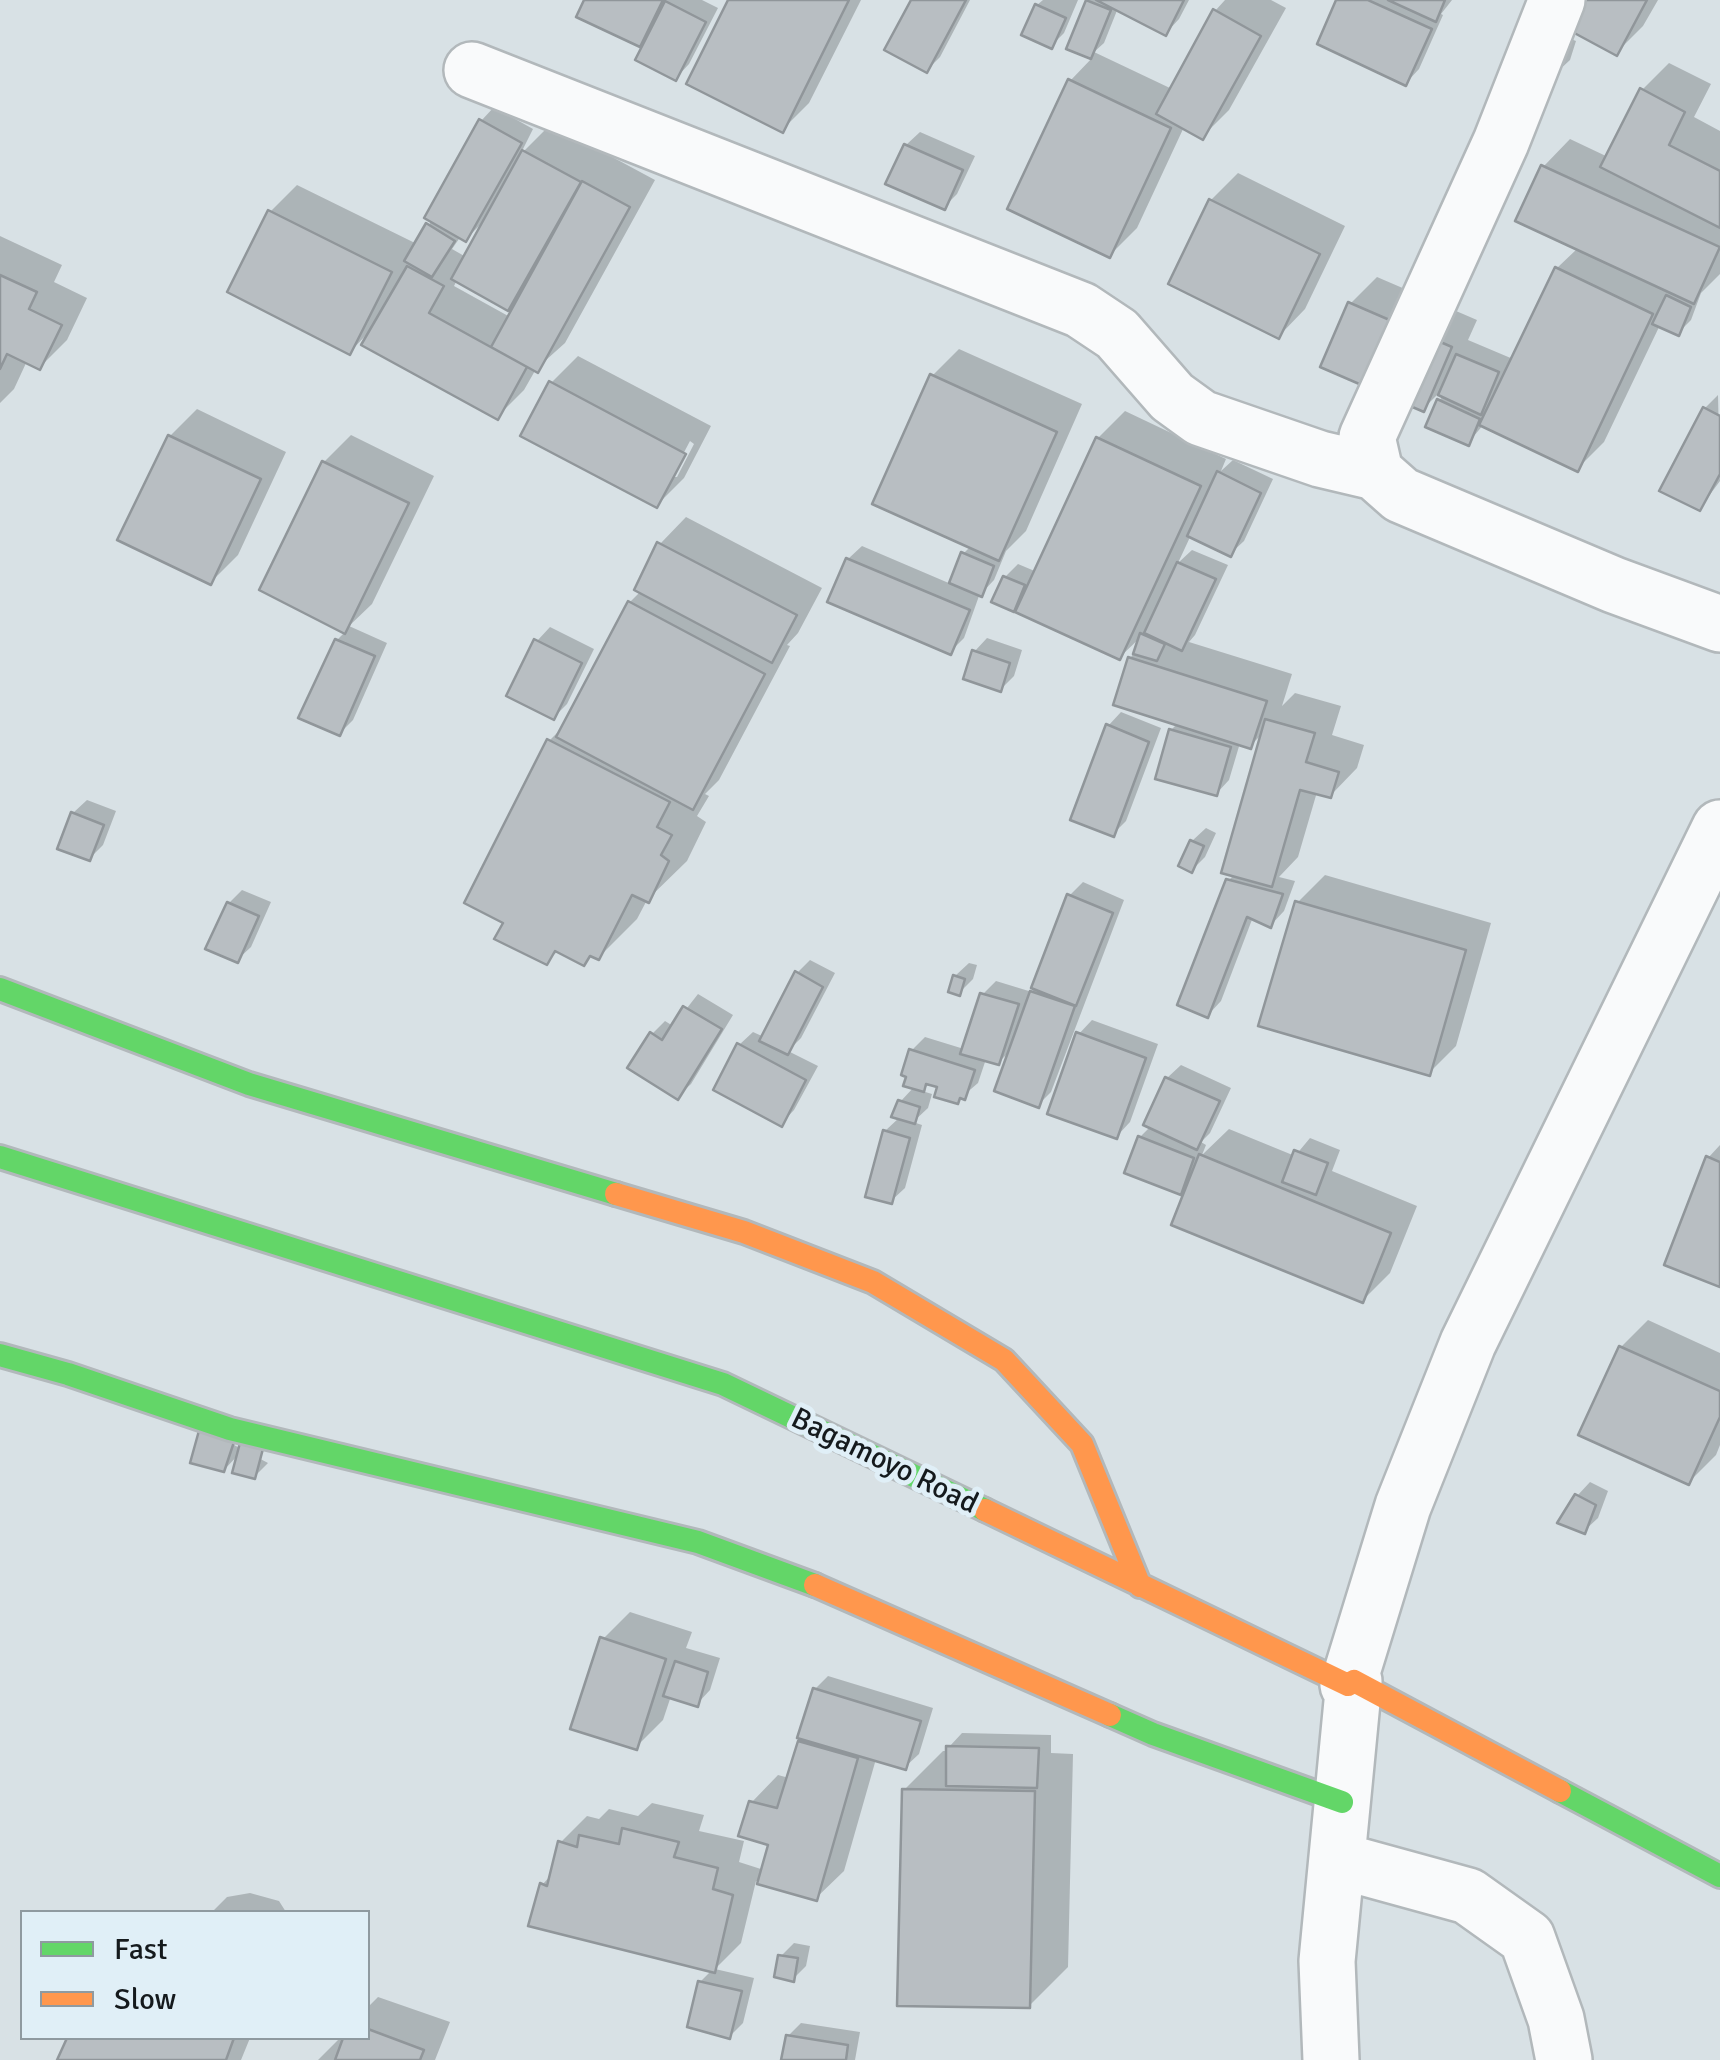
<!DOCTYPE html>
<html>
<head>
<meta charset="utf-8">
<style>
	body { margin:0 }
	#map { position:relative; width:1720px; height:2060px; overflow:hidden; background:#d8e1e5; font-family:Signika,sans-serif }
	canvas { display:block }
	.legend { position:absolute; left:20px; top:1910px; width:350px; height:130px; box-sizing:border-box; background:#e0eff7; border:2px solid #8f9aa0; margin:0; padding:12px 18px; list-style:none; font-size:30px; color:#151a1d }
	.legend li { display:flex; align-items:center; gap:20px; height:50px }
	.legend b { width:50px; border:2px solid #8f9aa0 }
</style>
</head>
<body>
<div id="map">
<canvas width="1720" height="2060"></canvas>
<ul class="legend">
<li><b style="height:12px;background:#63d668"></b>Fast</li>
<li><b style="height:12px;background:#ff974d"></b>Slow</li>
</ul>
</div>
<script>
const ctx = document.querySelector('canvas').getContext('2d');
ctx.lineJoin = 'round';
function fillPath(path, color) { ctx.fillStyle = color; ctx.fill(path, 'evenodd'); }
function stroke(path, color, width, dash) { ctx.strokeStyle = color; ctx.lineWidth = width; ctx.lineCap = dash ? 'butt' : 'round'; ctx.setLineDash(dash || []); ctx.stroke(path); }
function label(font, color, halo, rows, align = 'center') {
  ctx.font = font + ' Signika,sans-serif'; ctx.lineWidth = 10; ctx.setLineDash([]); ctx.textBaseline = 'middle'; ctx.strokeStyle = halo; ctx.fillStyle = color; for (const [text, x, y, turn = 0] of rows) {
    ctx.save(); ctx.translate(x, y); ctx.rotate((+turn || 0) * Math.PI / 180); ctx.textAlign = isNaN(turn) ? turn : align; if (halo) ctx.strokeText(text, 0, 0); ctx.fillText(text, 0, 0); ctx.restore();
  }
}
fillPath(new Path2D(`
	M586,0h116l16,8 -29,56 -13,14 -31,-31 -66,-31z
	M731,0h130l-52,103 -27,27z
	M914,0h56l-30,57 -13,13z
	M1043,0h35l-14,33 -13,13 -14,-41z
	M1189,0l-10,19 -13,14 -48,-25 -14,35 -10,9 78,37 43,-78 10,-11h46l15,8 -57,102 -27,27 -18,-10 -47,101 -27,27 -40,-174 23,-24 -23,-10 20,-47z
	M1339,0h113l-11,14 2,1 -24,54 -13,14z
	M1535,0h123l-15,26 -27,27z
	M1550,31l26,10 -6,19 -14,13z
	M1669,63l42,21 -17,33 26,14v143l-19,19 -10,27 -13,13 -18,-8 -56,117 -27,27 -93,-45 -16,19 -29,-43 5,-4 -5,-3 -16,16 -73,-105 27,-27 100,43 -9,20 45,19 44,-91 21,-20 -34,-82 26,-27 38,18 34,-67z
	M494,107l39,22 -13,26 31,-31 104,56 -90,163 -29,26 -12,21 -27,27 -128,-85 -19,20 -80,-140 27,-27 120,59 15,-24 49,-99zM485,220l-19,37 -14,-8 9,-13 5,3zM457,280l56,31 -3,6 -56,-31z
	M920,132l55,24 -18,38 -13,13 -38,-62z
	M1238,173l107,53 -40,83 -26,27 -68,-136z
	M0,236l62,29 -8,17 33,16 -20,42 -27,27 -13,-6 -13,28 -14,14z
	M959,349l123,55 -56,127 -20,20 -12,29 -15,16 -15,42 -14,14 -102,-93 14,-13 89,38 12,-30 8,-8 -39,-170z
	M578,356l133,70 -27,52 -27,27 -106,-122zM690,441l4,3 -17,33h-6z
	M1718,395l2,86 -20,27 -38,-19 43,-81z
	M197,409l89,43 -48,103 -27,27 -41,-146z
	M1125,411l101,48 -5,12 12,-11 40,19 -29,62 -14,13 -39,-19 -13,28 14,-13 36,15 -33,70 -6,7 103,32 -10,32 13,-13 46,13 -9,29 32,10 -7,23 -27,28 -13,-4 -19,65 -19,20 16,4 -11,30 -13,14 -18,-8 -32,84 -13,14 20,-134 7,-7 29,-142 -14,14 -10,-3 -11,37 -13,14 -45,-64 7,-7 -48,-64 16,-27 -26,25 -97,-58 -10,10 -8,-32 13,-13 19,8 61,-134z
	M351,435l83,41 -62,128 -23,22 38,17 -34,77 -13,13 -3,-93 9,-9 -22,-169z
	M686,517l136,71 -24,45 -11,12 3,1 -71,134 -14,14 4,2 -12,20 9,6 -19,39 -40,39 -10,19 -38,38 -6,-2 -9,8 -25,-13 -13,12 -40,-40 43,-181 16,-16 65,-123 11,-11 19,-47z
	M550,627l44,22 -27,55 -13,13 -17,-76z
	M987,638l35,12 -8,26 -13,13 -27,-37z
	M1121,712l40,16 -35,93 -13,13 -5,-108z
	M87,800l29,11 -13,34 -13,13 -17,-45z
	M1206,828l10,5 -11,24 -13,13v-29z
	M1325,875l166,48 -35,123 -27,27 -131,-171z
	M1083,882l41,18 -73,192 -13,13 -27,-55 -13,13 -12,-4 -8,24 -21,18 -17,-15 -10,-3 -8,8 10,3 -4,14 -15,14 9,3 -17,63 -14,13 -6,-70 15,-14v-15l14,-15 -2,-37 13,-13 39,12 19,-55 13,-13 36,11 37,-96z
	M242,890l29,12 -20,45 -14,13 -8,-57z
	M810,960l25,13 -34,65 -13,13 30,15 -24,44 -13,14 -42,-79 14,-13 11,5 33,-64z
	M969,963l8,2 -4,14 -14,14 -4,-17z
	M698,994l35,21 -42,69 -14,13 -25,-63 13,-13 8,5z
	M1092,1020l66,24 -28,78 -13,14 -40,-100z
	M1181,1065l50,23 -21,45 -9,9 5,3 -4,10 27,-26 66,27 15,-18 30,12 -8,21 85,35 -27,67 -27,27 -171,-120 -12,12 -40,-55 11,-11 16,-48z
	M1720,1145v139l-12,-126z
	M1648,1320l72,33v92l-4,10 -27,27 -68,-135z
	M202,1428l66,35 -13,13 -15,-23 -16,17z
	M1590,1482l18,9 -10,27 -14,13 -7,-35z
	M630,1612l62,20 -6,16 34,10 -10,32 -13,14 -26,-8 -8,24 -27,27 -33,-108z
	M828,1676l105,32 -14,46 -14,13 -29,-8 -32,112 -28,27 -60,-17 -15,62 -26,26 39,9 -11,45 -13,13 -30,-54 13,-13 -171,-84 10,-11 8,-31 27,-27 12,3 10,-10 29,7 14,-13 52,12 -5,16 45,10 -5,21 25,8 8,-26 -21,-41 27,-28 11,3 11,-36 4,-4 11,-49z
	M962,1733l89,2v18l22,1 -5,213 -39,39 -125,-216 39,-39h6v-4z
	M250,1893l29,8 7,11h-74l15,-15z
	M794,1943l16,3 -4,20 -13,13 -12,-23z
	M378,1997l72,25 -15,38h-117l22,-22h28v-31z
	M801,2023l59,9 -5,28h-71l4,-24z
	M69,2038h181l-9,22h-181z`), '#0003');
const building = new Path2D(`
	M584,0h79l-23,47 -64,-30z
	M728,0h121l-66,133 -97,-49z
	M911,0h55l-39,73 -43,-23z
	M1086,0l25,10 -20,49 -25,-10z
	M1096,0h88l-18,36z
	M1336,0h32l64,29 -26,57 -89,-42z
	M1388,0h57l-9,22z
	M1532,0h115l-30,56 -89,-48z
	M665,1l41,21 -30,59 -41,-21z
	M1035,4l31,14 -14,31 -31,-14z
	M1213,9l48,27 -58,104 -47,-26z
	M1068,79l103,49 -61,130 -103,-49z
	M1640,88l45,24 -16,33 51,26v57l-120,-61z
	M479,119l43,24 -56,99 -42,-24z
	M904,144l59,26 -18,40 -60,-26z
	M522,150l59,32 -73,129 -57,-32z
	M1541,165l179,82 -26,57 -179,-83z
	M582,181l48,26 -92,166 -47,-26z
	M1209,199l111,55 -41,85 -111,-55z
	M268,210l124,62 -42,83 -123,-63z
	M426,223l29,18 -23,36 -28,-16z
	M407,266l37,20 -15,27 98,54 -29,53 -137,-75z
	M1555,267l98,47 -75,158 -99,-47z
	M0,275l37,17 -8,17 33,16 -22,45 -33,-16 -7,15z
	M1666,295l25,12 -12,29 -27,-12z
	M1348,302l104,45 -28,65 -104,-45z
	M1456,354l43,18 -18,43 -43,-20z
	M930,374l127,58 -58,129 -127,-57z
	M549,381l137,73 -29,54 -137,-72z
	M1437,399l43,20 -11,27 -44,-19z
	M1703,407l17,9v58l-20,37 -41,-20z
	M168,435l93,44 -50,106 -94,-45z
	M1096,437l105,49 -81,174 -105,-48z
	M322,461l87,42 -64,131 -86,-44z
	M1217,471l44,22 -30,64 -44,-21z
	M657,542l140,73 -25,48 -138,-73z
	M961,552l33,14 -12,31 -33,-14z
	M846,558l124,52 -19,45 -124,-53z
	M1177,562l39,17 -34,72 -38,-18z
	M1003,576l22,9 -11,27 -23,-10z
	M628,601l137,73 -72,136 -137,-73z
	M1140,633l25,11 -8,17 -24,-7z
	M335,639l40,17 -35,80 -42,-18z
	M534,639l48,24 -28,57 -48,-24z
	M972,650l38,13 -9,29 -38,-13z
	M1128,657l139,44 -16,48 -138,-44z
	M1265,719l50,14 -9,29 33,10 -8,26 -31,-8 -28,97 -51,-14z
	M1106,724l43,18 -35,95 -44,-17z
	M1169,729l62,18 -14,49 -62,-17z
	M547,739l123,63 -13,25 15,8 -11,20 8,6 -20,42 -17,-8 -33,65 -9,-4 -6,10 -29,-15 -8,14 -53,-26 9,-16 -39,-20z
	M71,812l33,13 -14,36 -33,-12z
	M1190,840l14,6 -12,27 -14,-7z
	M1226,879l57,15 -12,34 -24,-11 -39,101 -31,-13z
	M1067,894l46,19 -37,93 -45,-18z
	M1295,901l171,49 -36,126 -172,-50z
	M227,902l32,14 -21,47 -33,-14z
	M795,971l28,16 -35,68 -29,-14z
	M953,975l12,4 -5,17 -12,-4z
	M1030,991l45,15 -36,102 -45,-17z
	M980,993l39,11 -20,61 -39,-11z
	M683,1006l39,23 -44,71 -51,-32 23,-36 12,8z
	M1076,1032l70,26 -29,81 -70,-25z
	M737,1043l69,37 -24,47 -69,-37z
	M909,1049l66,21 -10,30 -5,-2 -2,6 -24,-7 3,-10 -11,-3 -2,8 -21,-6 3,-9 -5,-2z
	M1165,1077l55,24 -23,49 -54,-25z
	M898,1100l22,7 -5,17 -24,-7z
	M883,1130l27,8 -18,66 -27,-7z
	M1138,1136l56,22 -13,37 -57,-22z
	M1294,1150l34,13 -12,32 -34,-13z
	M1199,1154l192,79 -28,70 -192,-78z
	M1706,1156l14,6v125l-56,-22z
	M1619,1346l101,45v26l-31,68 -111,-50z
	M200,1427l36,9 -12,36 -34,-9z
	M241,1439l23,6 -9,34 -23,-6z
	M1575,1494l21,11 -11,29 -28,-11z
	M600,1637l66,22 -29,91 -67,-21z
	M675,1661l33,11 -10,35 -35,-11z
	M813,1688l108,33 -15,49 -109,-32z
	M798,1741l60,17 -41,143 -60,-17 11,-39 -30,-9 11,-35 28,7z
	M946,1746l93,2 -2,40 -91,-2z
	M902,1789l133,2 -5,217 -133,-2z
	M622,1828l57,14 -5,15 44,11 -5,21 20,6 -18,78 -187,-47 12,-43 7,3 11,-45 19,6 2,-12 40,9z
	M778,1955l20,3 -4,24 -20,-5z
	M698,1981l44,10 -12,48 -43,-12z
	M368,2029l56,21 -4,10h-85l8,-22h25z
	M786,2035l62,10 -2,15h-65z
	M67,2038h167l-8,22h-169z`);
fillPath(building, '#b8bec2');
stroke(building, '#90969a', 2.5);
const street = new Path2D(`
	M1557,0l-56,142 -134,295 8,35 26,23 213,90 106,39
	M472,70l609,240 36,24 55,63 29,21 119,41 55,13
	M1348,1685l55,-179 65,-163 252,-515
	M1337,1860l131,36 59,42 29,81 8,41
	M1331,2060l-4,-99 27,-280`);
const fast = new Path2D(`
	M0,989l249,95 367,110
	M0,1157l723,227 262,126
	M0,1355l68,19 162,55 468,113 117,43
	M1110,1715l43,19 189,68
	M1560,1791l160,85`);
const slow = new Path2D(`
	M616,1194l128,38 129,50 131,78 78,84 58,142
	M985,1510l363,175 6,-4 206,110
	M815,1585l295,130`);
stroke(street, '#b2b8bb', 60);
stroke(fast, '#b2b8bb', 28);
stroke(slow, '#b2b8bb', 28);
stroke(street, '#f9fafb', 55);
stroke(fast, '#63d668', 22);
stroke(slow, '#ff974d', 22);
label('30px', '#151a1d', '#e0eff7', [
	["Bagamoyo Road",884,1462,26]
]);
</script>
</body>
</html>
